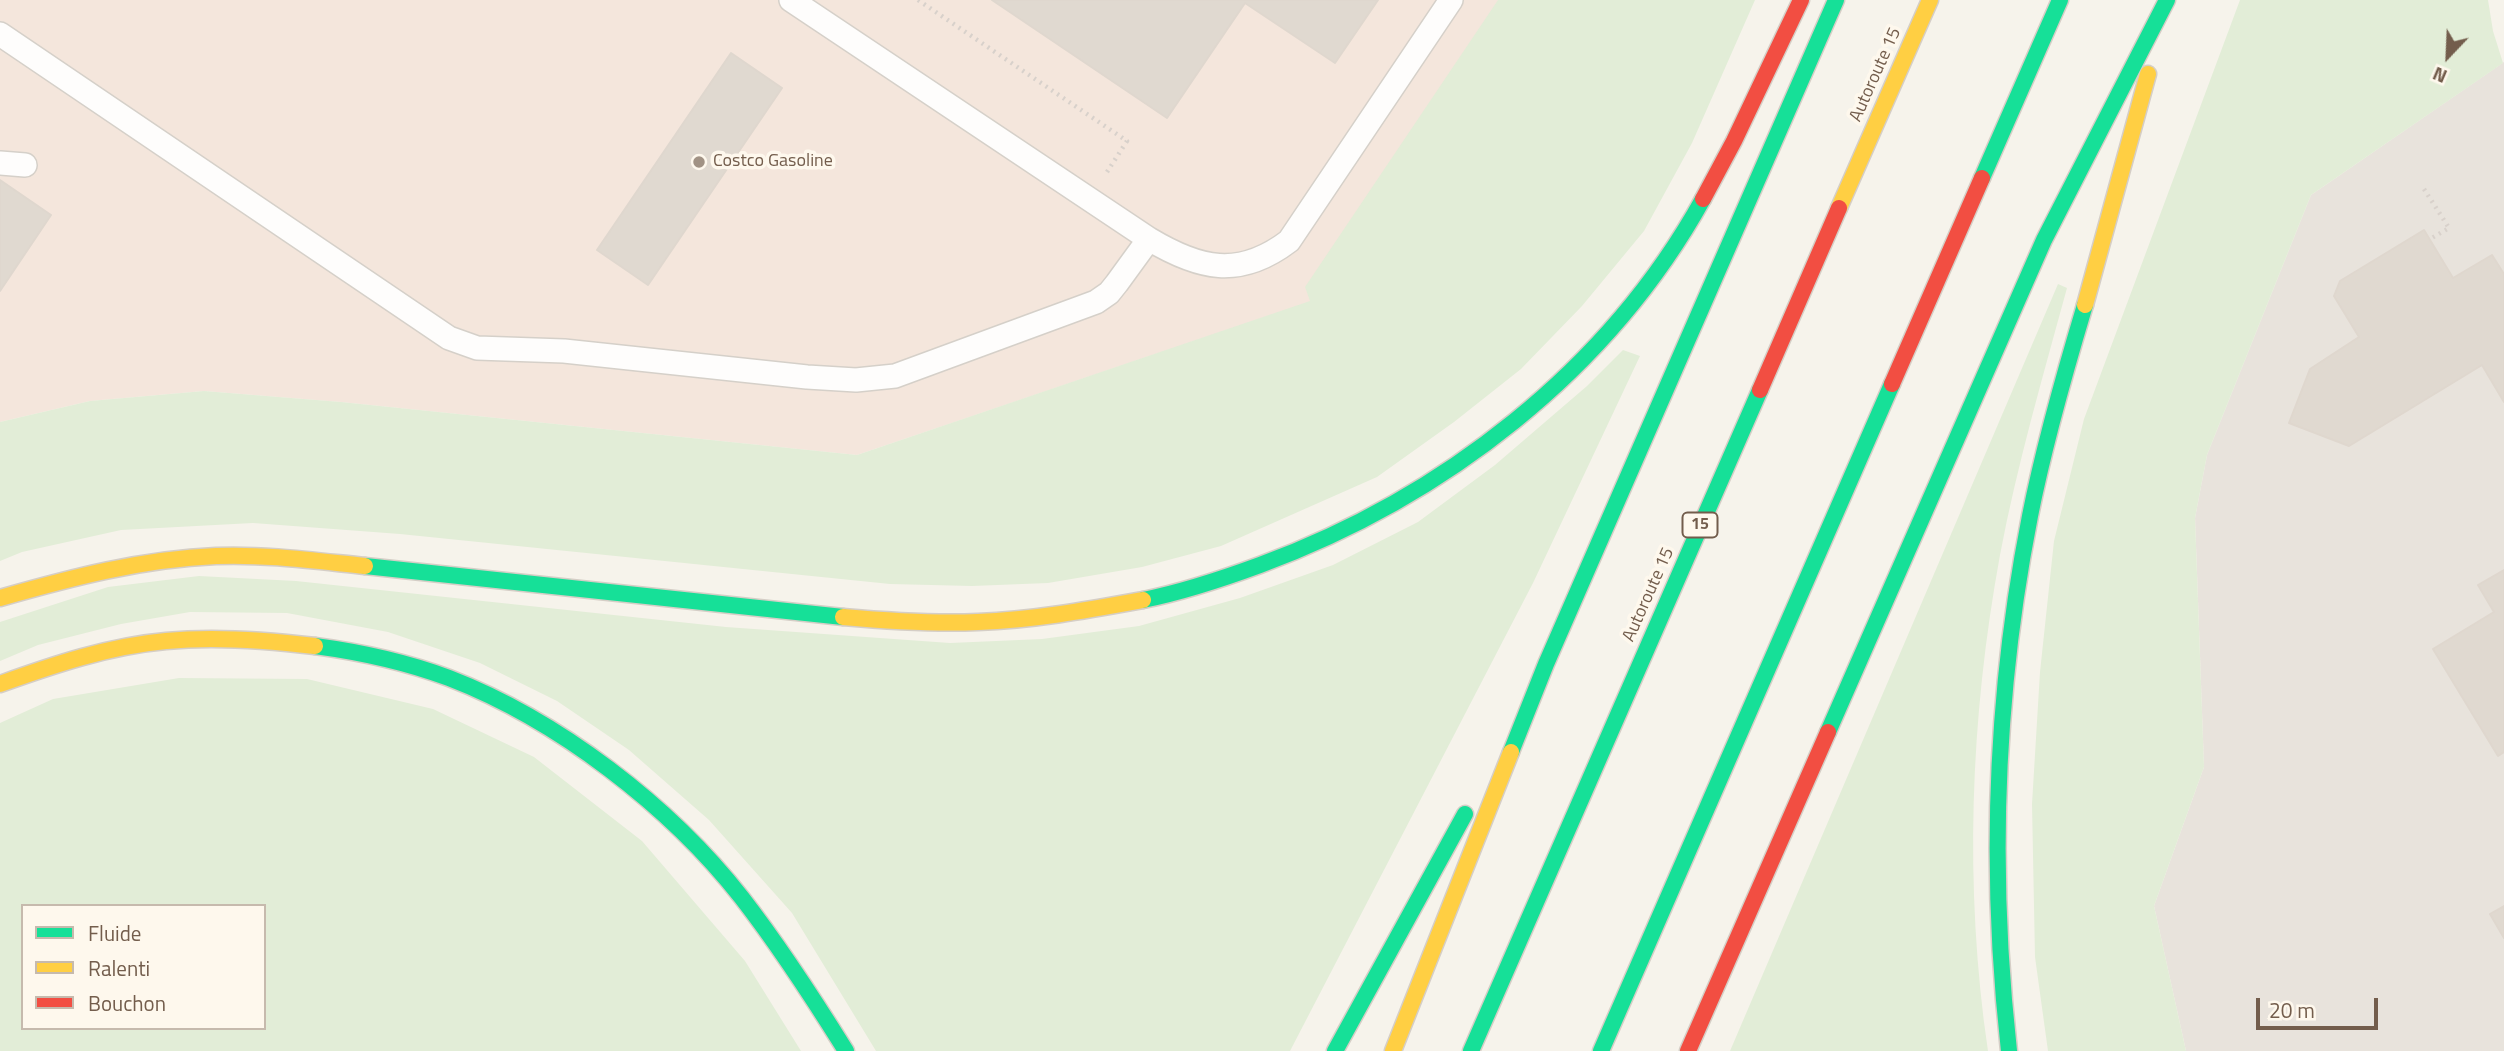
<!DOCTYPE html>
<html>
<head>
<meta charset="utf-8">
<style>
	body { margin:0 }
	#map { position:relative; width:2504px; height:1051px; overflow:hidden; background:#f6f3eb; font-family:"Titillium Web",sans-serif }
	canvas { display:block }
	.legend { position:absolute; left:21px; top:904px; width:245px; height:126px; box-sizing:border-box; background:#fef8ed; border:2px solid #c6baad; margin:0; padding:9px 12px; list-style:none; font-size:21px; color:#735d4c }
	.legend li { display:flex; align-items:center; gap:14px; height:35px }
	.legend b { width:35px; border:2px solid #c6baad }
	.north { position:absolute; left:2413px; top:21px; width:70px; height:70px; -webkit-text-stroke:5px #fef8ed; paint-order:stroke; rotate:203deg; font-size:19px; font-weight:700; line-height:28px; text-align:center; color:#735d4c }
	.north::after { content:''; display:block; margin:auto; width:24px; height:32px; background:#735d4c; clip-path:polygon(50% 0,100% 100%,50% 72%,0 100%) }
	.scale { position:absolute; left:2256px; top:998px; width:122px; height:32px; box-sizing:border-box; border:4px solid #735d4c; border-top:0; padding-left:9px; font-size:21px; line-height:24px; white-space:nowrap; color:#735d4c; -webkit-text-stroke:5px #fef8ed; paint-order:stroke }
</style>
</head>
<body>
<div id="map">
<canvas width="2504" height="1051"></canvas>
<ul class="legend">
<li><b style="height:9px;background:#16e098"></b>Fluide</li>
<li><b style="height:9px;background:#ffcf43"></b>Ralenti</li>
<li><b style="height:9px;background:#f24e42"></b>Bouchon</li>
</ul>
<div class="north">N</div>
<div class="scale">20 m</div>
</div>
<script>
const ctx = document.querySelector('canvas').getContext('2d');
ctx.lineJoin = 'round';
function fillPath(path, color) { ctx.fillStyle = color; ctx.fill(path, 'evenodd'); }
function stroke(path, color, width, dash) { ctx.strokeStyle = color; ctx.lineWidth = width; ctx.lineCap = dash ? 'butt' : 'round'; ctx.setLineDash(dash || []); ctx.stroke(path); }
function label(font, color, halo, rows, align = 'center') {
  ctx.font = font + ' "Titillium Web",sans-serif'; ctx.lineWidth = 7; ctx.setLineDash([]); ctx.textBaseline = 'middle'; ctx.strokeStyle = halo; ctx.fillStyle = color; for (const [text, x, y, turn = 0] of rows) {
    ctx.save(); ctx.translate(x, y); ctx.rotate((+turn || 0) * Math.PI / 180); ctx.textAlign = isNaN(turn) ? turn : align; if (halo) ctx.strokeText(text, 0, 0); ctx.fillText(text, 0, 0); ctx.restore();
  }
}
fillPath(new Path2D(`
	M0,0h1607l-268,292 -482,163 -516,-53 -137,-11 -114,10 -90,21z`), '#f4e6dc');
fillPath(new Path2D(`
	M2504,62v989h-318l-32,-145 50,-139 -9,-249 12,-63 104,-260z`), '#e8e3dc');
fillPath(new Path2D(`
	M1498,0h257l-63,143 -48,88 -62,75 -61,63 -67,53 -77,55 -156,69 -79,21 -94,16 -76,3 -82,-2 -490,-50 -147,-11 -132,7 -99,22 -22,9v-139l90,-21 114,-10 137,11 516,53 453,-154 -5,-14z
	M2240,0h248l5,31 10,32 -192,132 -104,260 -12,63 9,249 -50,139 32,145h-138l-13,-94 -3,-153 8,-132 14,-131 30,-122z
	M2058,284l9,4c-24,88 -50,177 -67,267 -30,163 -36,332 -12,496h-258z
	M1623,350l17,6 -107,227 -243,468h-414l-84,-138 -83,-93 -80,-70 -72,-49 -77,-38 -92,-31 -101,-19 -97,-1 -69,12 -83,21 -38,16v-39l108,-35 91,-11 97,5 430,46 224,16 92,-4 97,-13 101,-28 93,-33 85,-43 77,-57 92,-79z
	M179,678l128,1 126,30 101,48 108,84 103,120 56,90h-801v-328l53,-24zM23,906h241v122h-241z`), '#e2edd7');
const building = new Path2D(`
	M992,0h386l-43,63 -90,-60 -78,115z
	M731,53l51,35 -134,197 -51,-35z
	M0,180l51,35 -51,76z
	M2424,230l29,48 39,-23 12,19v128l-22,-37 -133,81 -60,-23 21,-54 49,-32 -25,-41 6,-15z
	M2504,570v182l-6,4 -65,-107 61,-37 -16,-27z
	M2504,906v32l-14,-24z`);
fillPath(building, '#e0d9d0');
stroke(building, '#dfd7ce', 2);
const lane = new Path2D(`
	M0,34l449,304 28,10 87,3 243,26 49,3 39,-4 201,-74 13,-9 8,-10 32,-44 -358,-239
	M0,163l25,2
	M1149,239c50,30 90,40 140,2l162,-241`);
const fast = new Path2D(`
	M1982,178l78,-178
	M365,566l478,51
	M1143,600c40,-8 79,-21 117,-35 182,-67 348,-194 443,-366
	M315,646c45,6 91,16 134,32 109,42 221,128 293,220 38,49 71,100 104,153
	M1828,732l216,-492 123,-240
	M1511,752l35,-88 290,-664
	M1335,1051l130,-237
	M1471,1051l289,-661
	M1601,1051l291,-667
	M2009,1051c-20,-179 -14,-358 21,-535 14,-71 34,-141 55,-211`);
const slow = new Path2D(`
	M1839,208l91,-208
	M2085,305l63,-231
	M0,598c70,-20 142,-39 216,-42 50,-2 100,5 149,10
	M843,617c45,4 90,7 135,5 56,-2 110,-12 165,-22
	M0,684c53,-19 109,-38 166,-43 50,-5 100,-1 149,5
	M1393,1051l118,-299`);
const jam = new Path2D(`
	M1703,199l31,-58 67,-141
	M1892,384l90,-206
	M1760,390l79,-182
	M1688,1051l140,-319`);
stroke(lane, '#d5d0c9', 26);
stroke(fast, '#d5cec6', 19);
stroke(slow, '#d5cec6', 19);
stroke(jam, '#d5cec6', 19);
stroke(new Path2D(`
	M918,0l209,141 -20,31
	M2424,189l25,39 -19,11`), '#d8d1cb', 4.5, [2, 5]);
stroke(lane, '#fefdfc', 23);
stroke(fast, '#16e098', 16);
stroke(slow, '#ffcf43', 16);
stroke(jam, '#f24e42', 16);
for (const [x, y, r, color] of [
	[699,162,7,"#a19284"]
]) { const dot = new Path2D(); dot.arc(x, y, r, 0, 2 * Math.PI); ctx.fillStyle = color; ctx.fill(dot); stroke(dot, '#fef8ed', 2.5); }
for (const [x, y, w] of [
	[1700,525,35]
]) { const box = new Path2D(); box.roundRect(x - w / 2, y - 12.5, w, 25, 5); ctx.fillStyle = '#fef8ed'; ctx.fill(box); stroke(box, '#735d4c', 2); }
label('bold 16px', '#735d4c', null, [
	["15",1700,525]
]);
label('18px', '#735d4c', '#fef8ed', [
	["Autoroute 15",1876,75,-66],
	["Autoroute 15",1649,595,-66]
]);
label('18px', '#735d4c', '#fef8ed', [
	["Costco Gasoline",713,162]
], 'left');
</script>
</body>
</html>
